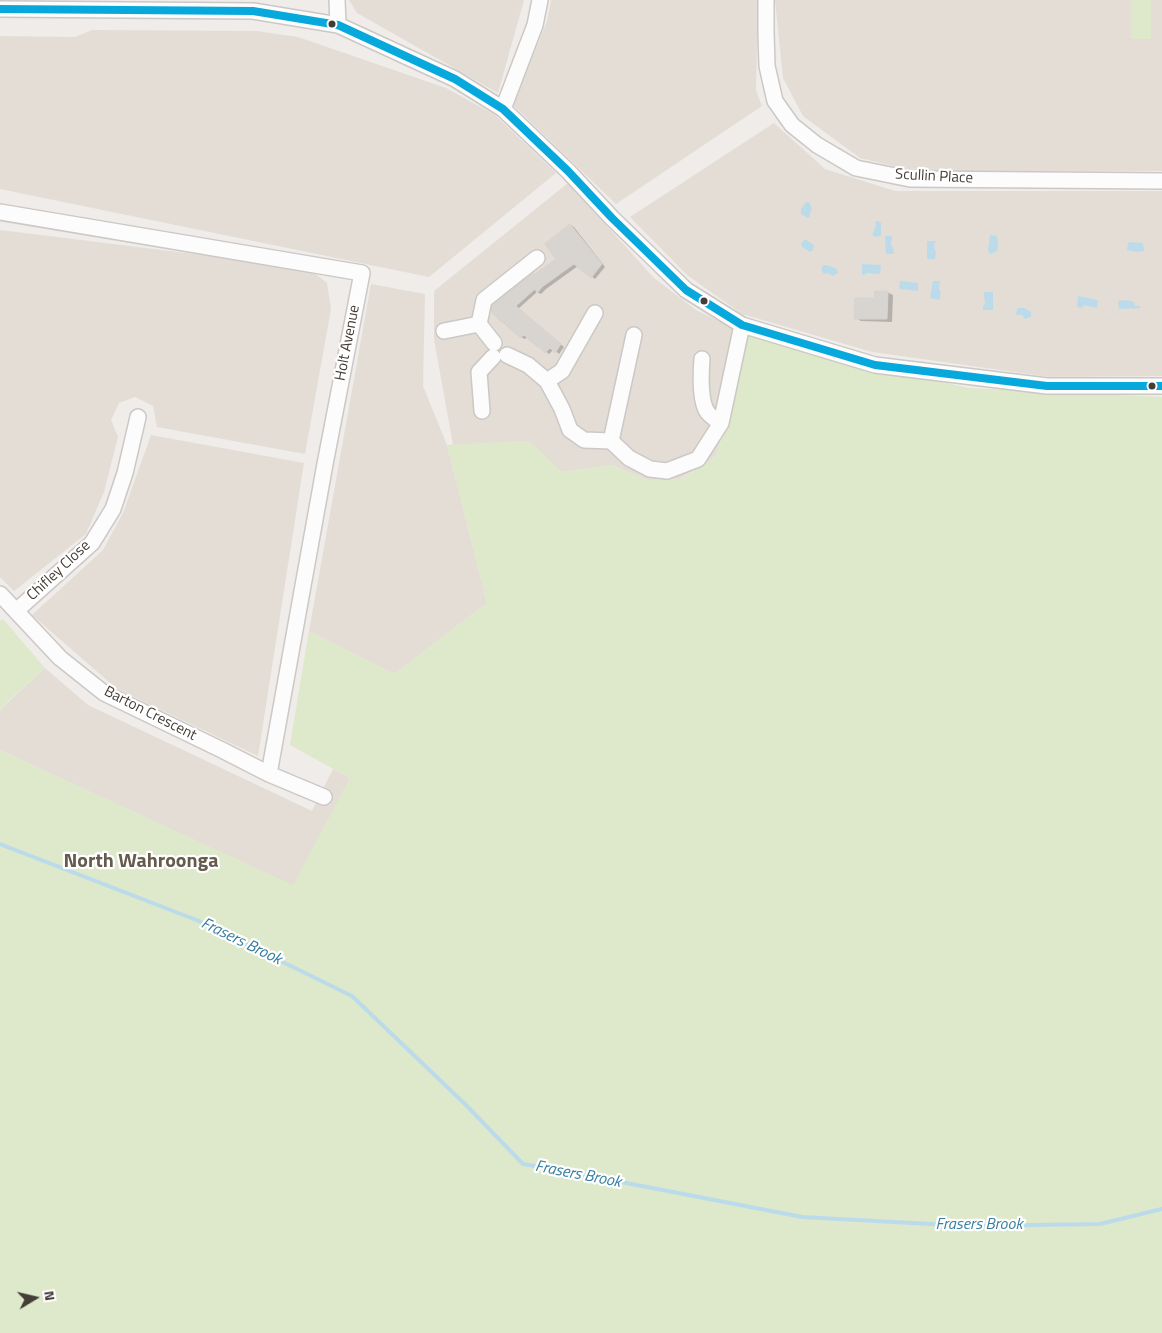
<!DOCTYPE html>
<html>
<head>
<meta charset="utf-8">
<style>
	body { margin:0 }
	#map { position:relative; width:1162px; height:1333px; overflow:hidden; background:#efece9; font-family:"Titillium Web",sans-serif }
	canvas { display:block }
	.north { position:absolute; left:10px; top:1273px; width:50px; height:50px; -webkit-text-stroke:4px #fff; paint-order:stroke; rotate:81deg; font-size:14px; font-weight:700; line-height:20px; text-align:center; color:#443d36 }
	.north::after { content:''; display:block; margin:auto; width:18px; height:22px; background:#443d36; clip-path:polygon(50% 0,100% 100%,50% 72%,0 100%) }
</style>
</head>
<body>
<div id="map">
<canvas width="1162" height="1333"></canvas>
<div class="north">N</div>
</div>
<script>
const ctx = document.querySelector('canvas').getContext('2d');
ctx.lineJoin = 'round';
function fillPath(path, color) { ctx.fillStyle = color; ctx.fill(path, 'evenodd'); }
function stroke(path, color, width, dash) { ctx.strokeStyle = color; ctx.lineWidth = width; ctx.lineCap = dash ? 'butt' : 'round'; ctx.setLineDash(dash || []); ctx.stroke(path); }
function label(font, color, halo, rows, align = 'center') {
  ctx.font = font + ' "Titillium Web",sans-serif'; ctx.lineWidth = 4.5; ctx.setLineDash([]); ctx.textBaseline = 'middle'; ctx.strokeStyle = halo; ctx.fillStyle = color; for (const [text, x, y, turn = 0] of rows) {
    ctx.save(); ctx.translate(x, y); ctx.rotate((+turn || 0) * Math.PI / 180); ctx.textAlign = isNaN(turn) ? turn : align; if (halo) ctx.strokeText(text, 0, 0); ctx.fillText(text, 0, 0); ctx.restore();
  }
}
fillPath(new Path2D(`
	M349,0h175l-26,93 -141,-80z
	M551,0h207l-2,90 6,16 -146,98 -103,-99 34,-84z
	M775,0h387v171l-244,1 -58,-14 -57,-42 -20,-38z
	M92,30l165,1 41,6 148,51 49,27 61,58 -127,104 -429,-88v-153l75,1z
	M774,123l51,46 70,22h267v185l-112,1 -178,-25 -130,-38 -55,-39 -57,-58z
	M568,183l86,95 42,32 52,25 -32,121 -36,23 -32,1 -36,-15 -51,7 -32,-31 -76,4 -19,-106v-48z
	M0,230l308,38 19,15 4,26 -26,145 -148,-27 -4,-21 -18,-9 -16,6 -8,17 7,17 -14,55 -18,42 -72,57 -14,-14z
	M371,284l54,10 -2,92 24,59 40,158 -93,71 -85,-43z
	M151,435l153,28 -46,293 -141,-67 -85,-74 71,-65 20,-37z
	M45,668l43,37 224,106 21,-42 17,9 -56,108 -294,-136v-39l7,-8z`), '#e3ddd6');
fillPath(new Path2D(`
	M1131,0h20v39h-20z
	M748,335l220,53 194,9v936h-1162v-583l293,135 57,-107 -60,-33 19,-114 85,43 93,-71 -40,-158 82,-4 32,31 51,-7 36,15 33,-1 35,-23z
	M3,619l42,49 -38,34 -7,9v-90z`), '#dee8ca');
fillPath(new Path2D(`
	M806,202h3l3,7 -2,4v4l-2,1 -7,-4v-5z
	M878,221l3,2v13l-5,1 -4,-2 4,-9 -1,-4z
	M990,235l7,1c1,2 1,11 1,14l-7,4 -3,-3z
	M885,236h7l-1,9 2,3 1,6h-8z
	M805,239l9,6 -1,5 -3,2 -8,-5 -1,-3z
	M927,241h9l-2,4 2,8 -1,6h-8z
	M1130,242l13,1 1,8 -8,1 -9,-2 1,-7h2z
	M862,264l19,1 -1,9 -14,-1 -1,2h-3z
	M823,265h4l10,4 1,4 -5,3 -5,-3 -4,1 -3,-4z
	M900,281l18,2v8l-19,-2z
	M933,281h7l-1,8 2,4 -2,7 -9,-2z
	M984,292h9v18h-10v-4l2,-2z
	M1078,296l20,4 -1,8 -13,-3 -2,3 -5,-1z
	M1126,300l8,2 1,4h5v2c-6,0 -14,1 -21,1l-1,-8z
	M1019,308h5l7,4v5l-7,2 -1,-4h-7l1,-6z`), '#bbdbea');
fillPath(new Path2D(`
	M570,225l4,2 31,40 -10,12 -17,-13 -32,23 -5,5 -4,-2 -19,17 46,38 -5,7 -5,-5 -5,5 -21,-17 -3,2 -4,-2 -20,-16 34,-45 23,-17z
	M887,292l6,3 -1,27 -31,-1 -5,-3 19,-19z`), '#0003');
stroke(new Path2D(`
	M0,844l199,77 153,75 114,109 57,59 62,11 217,42 165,9 133,-2 62,-15`), '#bbdbea', 4);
const building = new Path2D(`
	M570,224l32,40 -11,14 -17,-14 -32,23 -5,6 -2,-4 -19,17 45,38 -6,9 -5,-5 -5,5 -6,-6 -3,-1 -12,-11 -4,3 -18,-17 -1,1 -10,-11 1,-6 41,-32 1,2 22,-16 -11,-15z
	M875,291h13l-1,28h-33l1,-21h19z`);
fillPath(building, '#d8d5d1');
stroke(building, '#d7d3cf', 1);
const minor = new Path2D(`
	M337,0l1,25
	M766,0v32l1,34 8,35 17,24 25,20 39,23 54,11 252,2
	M0,9l253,2 85,14 117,54 48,30 65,62 44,47 74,72 56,35 133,40 172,21h115
	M503,109l32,-84 5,-25
	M0,212l362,61 -37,191 -56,310
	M444,331l35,-7
	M494,343l-15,-19 5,-24 53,-42
	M507,355l21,10 19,16 15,28 8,21 14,10 27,1 18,17 21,11 17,2 31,-12 23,-36 21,-98
	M702,359c-1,13 -2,39 4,51 3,6 9,9 15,13
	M547,381l15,-10 33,-58
	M482,411l-3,-39 14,-15
	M611,441l23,-106
	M0,594l60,64 44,35 118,57 47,24 55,23
	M16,611l76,-68 21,-34 12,-36 13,-56`);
stroke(minor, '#cbc8c5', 18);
stroke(minor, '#fdfcfc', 15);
stroke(new Path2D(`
	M0,9l253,2 85,14 117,54 48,30 65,62 44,47 74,72 56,35 133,40 172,21h115`), '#07a9dc', 8);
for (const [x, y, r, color] of [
	[332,24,4.5,"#443d36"],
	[704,301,4.5,"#443d36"],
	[1152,386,4.5,"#443d36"]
]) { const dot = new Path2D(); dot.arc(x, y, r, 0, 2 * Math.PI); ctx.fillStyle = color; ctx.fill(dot); stroke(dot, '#fff', 2); }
label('15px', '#443d36', '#fff', [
	["Scullin Place",934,177,3],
	["Holt Avenue",348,343,-79],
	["Chifley Close",59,571,-43],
	["Barton Crescent",150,714,27]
]);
label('italic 16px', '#347ca0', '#fff', [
	["Frasers Brook",241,942,26],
	["Frasers Brook",578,1175,11],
	["Frasers Brook",979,1225]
]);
label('bold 20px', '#665a4d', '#fff', [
	["North Wahroonga",141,862]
]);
</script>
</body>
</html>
